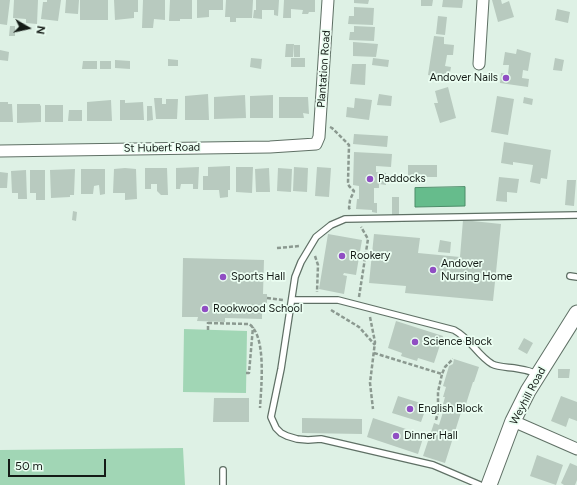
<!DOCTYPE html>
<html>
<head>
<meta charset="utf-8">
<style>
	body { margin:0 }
	#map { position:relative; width:577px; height:485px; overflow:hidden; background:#def1e5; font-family:Figtree,sans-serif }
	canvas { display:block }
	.north { position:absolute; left:8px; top:8px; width:40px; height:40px; -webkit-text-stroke:3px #ebfef2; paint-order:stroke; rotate:99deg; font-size:11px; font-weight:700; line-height:16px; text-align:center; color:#141b16 }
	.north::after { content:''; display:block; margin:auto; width:14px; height:18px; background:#141b16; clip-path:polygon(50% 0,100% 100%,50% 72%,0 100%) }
	.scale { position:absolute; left:8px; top:459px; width:98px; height:18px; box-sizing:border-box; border:2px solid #141b16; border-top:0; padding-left:5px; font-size:12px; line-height:14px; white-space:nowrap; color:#141b16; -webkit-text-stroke:3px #ebfef2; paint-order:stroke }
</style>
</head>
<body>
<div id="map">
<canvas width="577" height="485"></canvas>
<div class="north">N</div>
<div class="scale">50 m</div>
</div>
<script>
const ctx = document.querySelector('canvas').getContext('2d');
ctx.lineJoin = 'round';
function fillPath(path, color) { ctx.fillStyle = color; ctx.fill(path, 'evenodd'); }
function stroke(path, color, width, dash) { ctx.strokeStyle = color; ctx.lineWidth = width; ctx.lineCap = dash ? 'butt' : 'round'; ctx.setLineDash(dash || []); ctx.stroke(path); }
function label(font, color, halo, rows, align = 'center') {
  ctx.font = font + ' Figtree,sans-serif'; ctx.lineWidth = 3.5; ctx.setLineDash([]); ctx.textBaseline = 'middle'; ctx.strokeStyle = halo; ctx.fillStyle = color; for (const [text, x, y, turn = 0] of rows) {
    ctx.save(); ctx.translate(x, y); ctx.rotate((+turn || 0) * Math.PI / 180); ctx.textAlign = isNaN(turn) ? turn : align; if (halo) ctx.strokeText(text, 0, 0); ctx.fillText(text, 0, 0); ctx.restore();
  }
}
fillPath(new Path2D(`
	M184,329l63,2 -1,62 -63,-1z
	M183,448l2,37h-185v-35z`), '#a1d6b5');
const water = new Path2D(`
	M465,187v19l-50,1v-19z`);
fillPath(water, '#66bc8c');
stroke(water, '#4d8c69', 1);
fillPath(new Path2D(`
	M0,0h10l-3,25 -7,-1z
	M14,0h24l-1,24 -11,-1v-4l-13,-1z
	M47,0h14l-3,21 -17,-2 2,-17h4z
	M66,0h13l-1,14 -13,-1z
	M80,0h28v20h-28z
	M114,0h24v12h-4v6l-19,2z
	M143,0h22v20l-11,-1 -1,9h-11z
	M170,0h22v19h-12v2h-11z
	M197,0h26v10h-14v7l-12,1z
	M226,0h27l-1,18h-16v4h-6v-5h-5z
	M256,0h23l-1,16 -4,-1v-5h-12v9l-9,-1 1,-8h2z
	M284,0h31v12h-6l-1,2h-6l1,-4 -12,-1v9h-8z
	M354,0h15l-1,4 -14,-1z
	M421,0h12l-1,6h-11z
	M443,0h20l-1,8 -20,-1z
	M492,0h9l1,4 7,-3 5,16 -16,5z
	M354,7l20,1 -1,17 -25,-1 1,-8h5z
	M557,9l13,3 -2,11 -13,-3z
	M438,16l9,1 -2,18 -9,-1z
	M10,26h5v10h-6z
	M354,26l21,1 -1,14 -25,-1 1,-8h4z
	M434,36l10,1v7l10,1 -1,10h-6l-1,6 -1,5 6,1 -2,11 -21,-3z
	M353,42l25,2 -2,13 -23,-1z
	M286,44h8l-1,13h-8z
	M294,45h6v12h-6z
	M517,49l14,4 -3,18 -5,-1 -1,8 7,1 -1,8 -28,-4 1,-10 7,1 1,-9h-6l2,-13 11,2z
	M0,50l9,2 -1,9 -8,-1z
	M251,58l11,1 -1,10 -11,-2z
	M291,58h14v9h-14z
	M373,58l16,2 -1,7 -16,-2z
	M555,58l9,2 -2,11 -9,-1z
	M168,59l10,1v6h-10z
	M115,60l15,1v8l-15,-1z
	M83,61h14v8h-15z
	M100,61h11v8h-11z
	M352,64h14l-1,21 -15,-1z
	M448,87l8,31 -16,5 -6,-20h4l-3,-12z
	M208,94l1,26h-24v-24z
	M379,94l13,2 -1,10 -14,-1z
	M245,95l1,23 -32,1v-22z
	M273,95v23h-23v-22z
	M497,96l17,3 -6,36 -17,-3z
	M279,97h29l1,17 -6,-1 1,5h-25z
	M524,97l9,2 -1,6 -9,-2z
	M154,98h8v6h4v-5h12l-1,20h-21z
	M355,98l17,2 -3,20 -23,-3 1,-10 7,1z
	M111,100l1,21h-25v-19z
	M120,100h5v3l18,-1 1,18h-24z
	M0,102h8v2h4l1,18h-13z
	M17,104h23v2l1,-1v17l-24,1z
	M45,105h18v17h-18z
	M147,106h5l1,14 -6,1z
	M69,110h13v11h-14z
	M354,134l34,2 -1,11 -34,-3z
	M504,142l47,8 -4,29 -6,-1 -1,6 -10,-2 3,-17 -20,-3v3l-12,-2z
	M354,152l38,2 -1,13 -15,-1v6l10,1v12l-7,-1v4h-5v15h3v10l-5,-1v-2l-16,-1 1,-10h2v-13l-6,-1z
	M408,165h29v12h-29z
	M230,166v24h-2v7l-8,1 -1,-8h-16v-14h5v-9z
	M199,167l-1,22h-5v-5h-12l-1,5h-4v-21z
	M236,167h17l-1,26 -16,-1z
	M294,167l14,1 -1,24 -14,-1z
	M317,167l14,1 -2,29 -14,-1z
	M125,168l11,1 1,30 -12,1v-7h-12l1,-24z
	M145,168h22l1,27h-7l-4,-4v-7h-6v5h-6z
	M269,168l1,24h-14l-1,-23z
	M278,168l14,1 -1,23 -14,-1z
	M75,169l-1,26h-4v2l-19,1 -1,-28z
	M81,169h24v25l-5,1 -1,-10 -5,1 -1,8h-12z
	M26,170l1,29h-9v-6h-6l-1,-22z
	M30,170h15v30h-9v-7h-6z
	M0,172l8,1 -1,15h-7z
	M499,177l20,2 -2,14 -10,-1v10l-11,-1z
	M567,180h9l-2,26 -9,-1z
	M392,197h7v18h-7z
	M73,211l4,1 -1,9 -4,-1z
	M463,220l38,4 -8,77 -88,-8 1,-7 -37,-3 5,-49 46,4 -2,15 42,4z
	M328,234l34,6 -6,35 -12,-2 -1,2 4,1 -3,18 -25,-5z
	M440,240l11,2 -1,11 -12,-1z
	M183,258l81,2 -1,34h4v9h-5v16l-37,-1v4l-28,-1 1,-4h-16z
	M396,321l47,15 -9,27 -16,-5 -1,3 -16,-5 1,-3 -14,-5z
	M524,338l9,5 -6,11 -9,-5z
	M454,359l25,8 -5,15h-1l-7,22 -2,-1 -19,60 -22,-7 11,-33 5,2 5,-16 -2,-1 3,-11h-2l3,-10 -3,-1 6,-20 4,-2z
	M558,369h12l-1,9h-11z
	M398,396l29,9 -6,17 -29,-9z
	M561,396l16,6v19l-8,-3 -3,9 -15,-6z
	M214,398h35v24h-36z
	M302,418l60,1v15l-60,-1z
	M373,418l51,17 -6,19 -51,-17z
	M537,455l26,10 -7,20 -26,-9z
	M570,463l7,3v14l-2,5h-11l-3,-2z`), '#b8cabf');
const service = new Path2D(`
	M570,276l7,1
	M292,300h46l116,30c17,9 23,25 38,34 6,3 14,3 22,4 8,1 16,3 24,6
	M223,485v-15
	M480,485l-47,-20 -112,-26 -13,1 -11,-1 -10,-3 -6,-3 -5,-5 -5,-11 10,-48 14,-92 6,-15 15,-25 15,-12 14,-6 232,-4`);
const minor = new Path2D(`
	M479,64l4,-64
	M0,151l270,-4 46,-3 3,-7 9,-137
	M513,421l64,28`);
const secondary = new Path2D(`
	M489,485l24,-64 15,-30 49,-78`);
stroke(service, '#5f7065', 8);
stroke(minor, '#5f7065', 13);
stroke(secondary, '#5f7065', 17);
stroke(new Path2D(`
	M330,127l2,1 17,17 -1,37 1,4 5,5 -4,9 -1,8 2,3
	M277,248l23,-2
	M315,256l3,9 -1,27
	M359,297l9,-58 -7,-12
	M267,298l16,2
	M331,310l28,17 16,18
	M370,317l5,25 -5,41 3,26
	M208,323l41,1c18,12 12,64 11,84
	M208,330v-8
	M374,353l68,21 3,-7 8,-8
	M246,373h3l4,-46
	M436,420l2,-8v-20l4,-18`), '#8b9990', 2.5, [4, 2]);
stroke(service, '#fff', 5.5);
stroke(minor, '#fff', 11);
stroke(secondary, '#fff', 15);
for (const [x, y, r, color] of [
	[506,78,4,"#904ec3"],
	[370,179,4,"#904ec3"],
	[342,256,4,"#904ec3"],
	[433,270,4,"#904ec3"],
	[223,277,4,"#904ec3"],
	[205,309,4,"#904ec3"],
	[415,342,4,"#904ec3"],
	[410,409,4,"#904ec3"],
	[396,436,4,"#904ec3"]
]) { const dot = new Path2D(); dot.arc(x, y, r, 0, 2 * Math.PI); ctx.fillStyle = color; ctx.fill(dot); stroke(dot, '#ebfef2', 1.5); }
label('11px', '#141b16', '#ebfef2', [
	["Plantation Road",324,69,-86],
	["St Hubert Road",162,148,-1],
	["Weyhill Road",528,396,-62]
]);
label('11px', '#141b16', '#ebfef2', [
	["Andover Nails",498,78,"right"],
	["Paddocks",378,179],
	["Rookery",350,256],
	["Andover",441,264],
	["Nursing Home",441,277],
	["Sports Hall",231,277],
	["Rookwood School",213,309],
	["Science Block",423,342],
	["English Block",418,409],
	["Dinner Hall",404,436]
], 'left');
</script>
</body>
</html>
